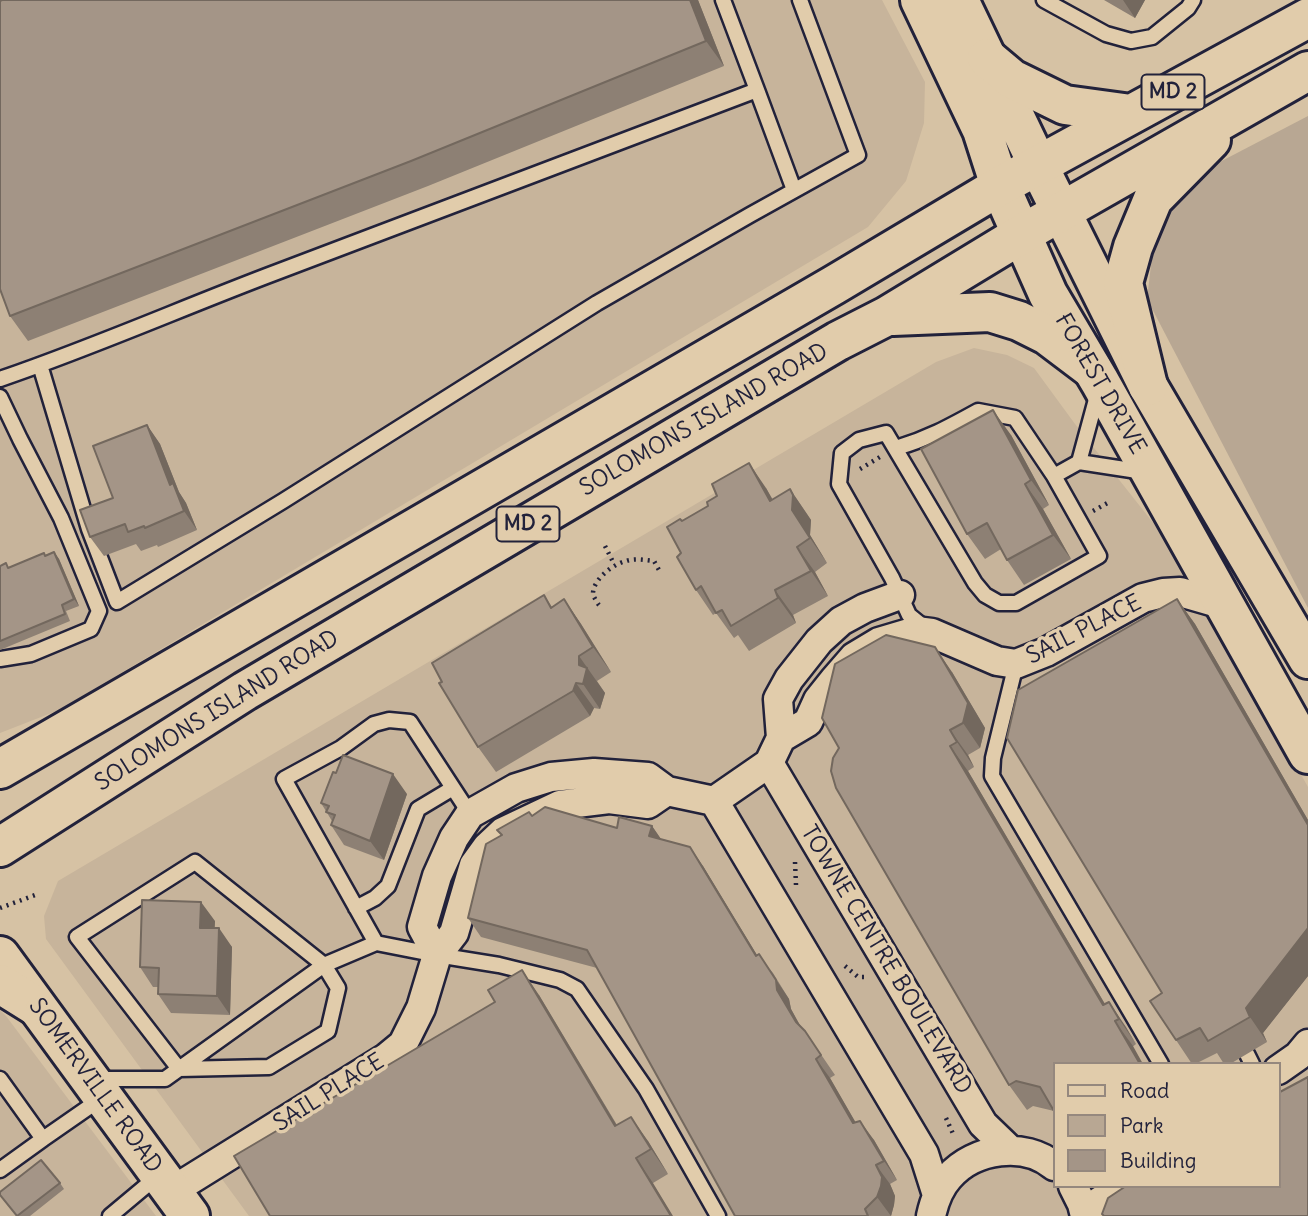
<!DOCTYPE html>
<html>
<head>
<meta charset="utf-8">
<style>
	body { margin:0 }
	#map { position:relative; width:1308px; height:1216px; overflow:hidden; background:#d6c2a4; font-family:Delius,sans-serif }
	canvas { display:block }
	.legend { position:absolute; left:1053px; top:1062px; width:228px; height:126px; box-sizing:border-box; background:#e1ccab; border:2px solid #95887e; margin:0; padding:9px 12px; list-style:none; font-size:21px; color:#22223b }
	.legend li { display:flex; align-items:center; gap:14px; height:35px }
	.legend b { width:35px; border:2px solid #95887e }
</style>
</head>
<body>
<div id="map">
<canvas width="1308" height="1216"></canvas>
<ul class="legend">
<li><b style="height:9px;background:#e1ccab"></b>Road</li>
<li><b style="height:19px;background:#b8a793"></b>Park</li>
<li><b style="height:19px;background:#a49587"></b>Building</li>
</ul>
</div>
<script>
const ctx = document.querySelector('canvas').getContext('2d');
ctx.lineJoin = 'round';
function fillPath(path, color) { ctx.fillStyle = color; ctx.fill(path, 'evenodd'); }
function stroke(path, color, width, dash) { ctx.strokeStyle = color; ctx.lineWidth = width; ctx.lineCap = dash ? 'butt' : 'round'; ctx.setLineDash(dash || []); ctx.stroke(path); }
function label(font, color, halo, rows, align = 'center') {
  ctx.font = font + ' Delius,sans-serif'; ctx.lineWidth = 7; ctx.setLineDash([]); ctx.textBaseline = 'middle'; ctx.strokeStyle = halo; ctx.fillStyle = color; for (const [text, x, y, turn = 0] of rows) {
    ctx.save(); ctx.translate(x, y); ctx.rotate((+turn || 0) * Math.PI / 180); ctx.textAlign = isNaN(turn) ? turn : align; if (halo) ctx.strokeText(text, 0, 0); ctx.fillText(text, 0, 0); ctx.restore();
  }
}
fillPath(new Path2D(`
	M0,0h882l43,82 -1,41 -18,58 -38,46 -809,483 -59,23z
	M974,348l33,7 27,13 41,56 102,129 131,234v429h-1059l-203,-277 -2,-23 14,-35 878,-519zM1054,1064h224v122h-224z
	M0,1010l6,6 150,200h-156z`), '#c7b49b');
fillPath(new Path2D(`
	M1308,116v492l-161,-309 6,-51 17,-40 44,-43z`), '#b8a793');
const lane = new Path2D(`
	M1044,0l62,34 25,7 21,-4 36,-29 5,-8
	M757,90l37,100
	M40,365l49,164 28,73 166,-101 314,-198 153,-88 108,-60 -58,-155
	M0,379c94,-32 184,-72 277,-107 160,-61 320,-121 480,-182l-34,-90
	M0,397l20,42 41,79 38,93 -8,18 -60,25 -31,5
	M896,448c31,-9 53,-21 82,-37l37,7 39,58
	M1079,462l19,-70
	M925,628l-16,-13 -17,-37 -53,-94 3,-31 17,-13 27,-7 89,150 10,12 14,8h17l83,-47 -45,-80 25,-14 65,10
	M1016,664l-23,94 -1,18 169,288
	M195,862l129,103 14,23 -10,43 -59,36 -90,2 -102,-132z
	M356,908l19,-10 13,-12 30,-77 35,-21
	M376,943l-92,-164 57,-31 33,-24 15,-4 21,2 60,92
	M1247,1054l5,10
	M0,1079l43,60 59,-41
	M95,1079h70l159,-114 52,-22 61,12 62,10 61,15 17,9 69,100 72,127
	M0,1170l43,-31
	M110,1216l49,-41`);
const street = new Path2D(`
	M781,738l27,-16 10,-22 16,-20 20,-23 25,-15 37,-11 16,2 65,28 19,3 30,-12 97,-54 20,-5 17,-1 45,13
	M769,763l214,361 27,26
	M714,801l210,353 13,41
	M437,955l-15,-28 15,-51 17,-38 16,-24 46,-26 35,-11 43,-4 54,4 19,14 47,10 55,-38 12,-25 -3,-39 11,-20 30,-38 22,-20 24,-13 35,-13
	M1278,1070l20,-14 10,-12
	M1073,1186l9,18 3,12
	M172,1191l214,-133 17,-14 18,-36 16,-53 17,-22 20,-68 13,-18 16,-15 57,-27 49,-6 39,5 19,-13
	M931,1216c3,-14 8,-28 18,-39 25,-29 76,-36 105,-11
	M1089,1216l11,-15 24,-15`);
const secondary = new Path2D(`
	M920,0l62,130 18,56 48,108 52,88 208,372
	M959,0l79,165 110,221 160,273
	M0,956l190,260`);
const highway = new Path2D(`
	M987,58l25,21 53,26 66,9
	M893,316l97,-4 29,9 28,14 45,34
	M1148,386l-25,-103 10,-36 20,-48 58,-59
	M0,769l834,-484 166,-99 308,-168
	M0,847l245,-156 593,-350 49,-25 135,-82 286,-163
	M0,984l34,21`);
stroke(lane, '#22223b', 19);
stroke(street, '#22223b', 33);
stroke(secondary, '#22223b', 44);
stroke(highway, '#22223b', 44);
stroke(new Path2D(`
	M860,469l20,-12
	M1093,511l18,-10
	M605,546l9,18
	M599,605c-1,-1 -5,-8 -6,-10 -1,-15 20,-31 33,-34 9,-3 18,-1 28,0l5,9
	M795,862l1,23
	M0,908l38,-14
	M845,966l13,11h6
	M946,1118l8,18`), '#22223b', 4.5, [2, 5]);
stroke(lane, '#e1ccab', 14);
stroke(street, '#e1ccab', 28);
stroke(secondary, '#e1ccab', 38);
stroke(highway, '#e1ccab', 38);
fillPath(new Path2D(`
	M2,0h696l26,66 -296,120 -400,155 -18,-25z
	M1104,0h41l-10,18z
	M147,425l13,19 19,48 7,11 11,27 -39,17 -1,-2 -16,6 -5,-7 -32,12 -14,-19 23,-39z
	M1011,435l38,70 -6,4 28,50 -47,26 -17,-25 -6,-11 -16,10 -18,-25z
	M766,488l7,12 17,-11 17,25 4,6 -1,15 17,28 -12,9 13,24 -35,19 3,8 -47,28 -11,-16 -4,3 -18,-25 -3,2 -17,-25 -15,-37 1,-32z
	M54,552l5,7 20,47 -13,5 4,10 -70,29v-84l9,1z
	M544,595l8,12 12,-8 17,25 30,48 -14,9 8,12 -5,16 -6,-1 -4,8 -94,56 -18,-25 -36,-65z
	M1177,599l18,25 113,196v156l-45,57 4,9 -37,22h-6l-7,-11 -22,11h-3l-16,-24 -14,-47z
	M952,672l33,56 -5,20 -12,7 6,12 -6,4 137,233 4,-2 27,42 -82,67 -21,-5 -6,4 -18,-25 -173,-297z
	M407,794l-23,66 -40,-15 -13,-20 1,-4 -11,-18z
	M532,815l85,13 35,-2 9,13 42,27 54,89 16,18 16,26 2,10 10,18 4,4 30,44 -5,3 25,44 19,18 23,40 -7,4 5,12 -1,9 -3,11h-156l-138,-248 -116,-31 -13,-19 33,-83 -4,-5z
	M215,921l-1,7 18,19 -2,68 -59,-2 -13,-19v-7h-5l-13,-20z
	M539,995l78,130 31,16 20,33 -15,9 -419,-27z
	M60,1183l4,6 -34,27h-14z`), '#8d8074');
fillPath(new Path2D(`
	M690,0h8l26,66 -18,-25z
	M1123,0h22l-10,18z
	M993,410l18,25 38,70 -18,-25z
	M147,425l13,19 19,48 7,11 11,27 -13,-19 -14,-26z
	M749,463l17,25 21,38 -17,-25z
	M1025,484l18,25 28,50 -18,-24z
	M790,489l21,31 -1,15 17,28 -17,-25 -18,-28z
	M797,547l18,25 13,24 -17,-25z
	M54,552l5,7 20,47 -5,-7z
	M775,590l18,25 3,8 -18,-25z
	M564,599l17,25 30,48 -18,-25z
	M1177,599l18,25 113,196v5z
	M935,647l17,25 33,56 -5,20 -17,-25z
	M579,656l26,37 -5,16 -17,-25 -4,-19z
	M576,683l18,25 -4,8 -17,-25z
	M950,730l18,25 6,12 -17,-25z
	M950,746l18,25 148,252 17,23 10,18h-3l-37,-59z
	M393,774l14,20 -23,66 -14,-19z
	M652,826l13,19 -16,-9z
	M690,847l13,19 66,109 -13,-19z
	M201,902l14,19 -1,26 -14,-19z
	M219,928l13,19 -2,68 -13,-19z
	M1308,928v48l-45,57 4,9 -17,-25 -4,-9z
	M759,954l30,45 2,10 18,33 -13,-20 -19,-32z
	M522,970l17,25 93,156 -17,-25z
	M1109,1002l17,25 10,17 -17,-25z
	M816,1059l14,19 37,64 -14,-19z
	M631,1117l17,24 20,33 -17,-25z
	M860,1121l14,19 23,40 -13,-19z
	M636,1158l17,25 20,33h-2z
	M876,1165l14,19 5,12 -1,9 -3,11 -14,-19z`), '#73685e');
const building = new Path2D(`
	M2,0h688l16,41 -295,120 -401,155 -10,-27v-288z
	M993,410l38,70 -6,4 28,51 -46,25 -20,-37 -20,11 -46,-85z
	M147,425l23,60 3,-2 11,28 -39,17 -1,-2 -16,6 -3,-8 -35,13 -10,-27 33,-12 -20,-52z
	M749,463l21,38 20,-12 3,6 -1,15 18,28 -13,9 14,24 -36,19 3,8 -47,28 -9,-16 -6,3 -15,-27 -5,4 -19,-33 4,-4 -14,-26 13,-8 2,2 26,-15 -1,-4 10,-6 -5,-12z
	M54,552l20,47 -12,6 3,9 -65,27v-75l6,-3 2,5 36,-15 1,3z
	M544,595l7,13 13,-9 29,48 -14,9v9l8,3 -4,16 -7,-1 -3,8 -95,56 -39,-64 3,-1 -10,-19z
	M1177,599l131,226v103l-62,80 4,9 -42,24 -8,-13 -24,12 -26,-39 12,-8 -155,-255 11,-48z
	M886,635l49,12 33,56 -5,20 -13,7 7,12 -7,4 153,259 6,-3 10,17 -4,2 25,43h-86v47l-14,-24 -24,-6 -7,4 -173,-297 -5,-17 2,-13 6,-10 -17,-30 13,-54z
	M343,755l50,19 -23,67 -39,-16 4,-10 -9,-3 3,-6 -8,-3 12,-31 3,1z
	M545,807l72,21 2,-11 33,9 -3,10 41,11 66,109 3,-2 17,26 1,10 19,32 9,9 16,24 -5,4 37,64 7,-2 24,40 -8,4 6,12 -1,9 -4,11 -12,12 3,7h-133l-148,-266 -119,-32 18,-74 16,-9 -5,-5 32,-18 3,4z
	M142,900l59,2 -1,26h19l-2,68 -59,-2 1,-26 -19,-1z
	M522,970l93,156 16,-9 20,32 -15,9 35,58h-401l-36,-60 261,-154 -7,-12z
	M1308,1077v139h-204l-2,-2 6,-16 18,-12h152v-93z
	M41,1160l19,23 -43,33 -17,-21v-3z`);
fillPath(building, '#a49587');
stroke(building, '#73685e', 2);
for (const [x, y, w] of [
	[1173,92,63],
	[528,524,63]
]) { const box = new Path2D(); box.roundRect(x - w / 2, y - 17.5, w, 35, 5); ctx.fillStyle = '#e1ccab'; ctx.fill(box); stroke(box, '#22223b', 2); }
label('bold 21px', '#22223b', null, [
	["MD 2",1173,92],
	["MD 2",528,524]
]);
label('23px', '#22223b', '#e1ccab', [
	["FOREST DRIVE",1100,384,60],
	["SOLOMONS ISLAND ROAD",704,420,-30],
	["SAIL PLACE",1084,630,-27],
	["SOLOMONS ISLAND ROAD",217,711,-32],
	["TOWNE CENTRE BOULEVARD",886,960,59],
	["SOMERVILLE ROAD",95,1086,54],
	["SAIL PLACE",329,1093,-32]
]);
</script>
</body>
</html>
